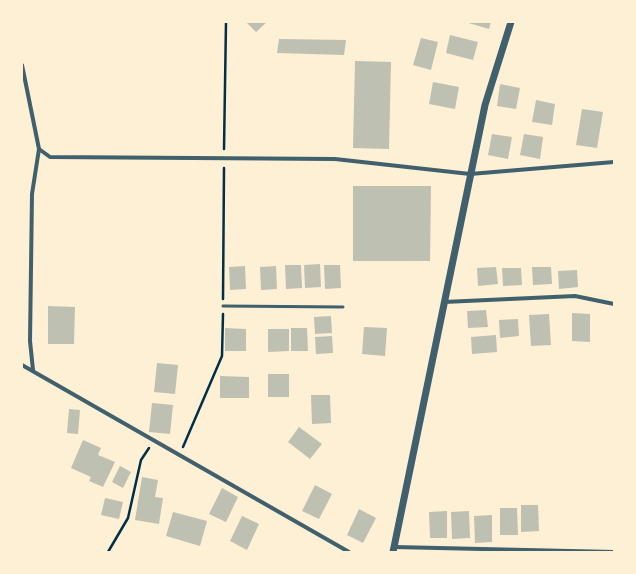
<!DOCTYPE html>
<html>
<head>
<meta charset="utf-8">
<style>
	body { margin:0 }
	#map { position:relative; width:636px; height:574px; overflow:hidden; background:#fdf0d5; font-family:"Crimson Pro",serif }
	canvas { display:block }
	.frame { position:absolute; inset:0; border:23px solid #fdf0d5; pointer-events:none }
</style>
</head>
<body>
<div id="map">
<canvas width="636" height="574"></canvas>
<div class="frame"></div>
</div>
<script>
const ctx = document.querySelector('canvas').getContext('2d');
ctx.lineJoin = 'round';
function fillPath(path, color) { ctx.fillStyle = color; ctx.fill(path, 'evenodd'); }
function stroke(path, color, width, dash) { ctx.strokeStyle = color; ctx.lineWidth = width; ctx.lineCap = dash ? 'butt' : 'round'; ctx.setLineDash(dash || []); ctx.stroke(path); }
fillPath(new Path2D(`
	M246,22h21l-11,10z
	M465,22h26l-2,7z
	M450,35l28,7 -5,18 -27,-7z
	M421,38l17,4 -7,28 -18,-5z
	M279,39l67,1 -2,15 -67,-2z
	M355,61l36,1 -2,87 -36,-1z
	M433,82l26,5 -4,22 -26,-5z
	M500,84l20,4 -4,21 -19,-3z
	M536,100l19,4 -3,21 -20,-3z
	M582,109l21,3 -6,36 -21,-3z
	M492,134l20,3 -4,22 -20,-4z
	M524,134l19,3 -3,22 -20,-4z
	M353,186h78l-1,75h-77z
	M320,264l1,23 -16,1 -1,-23z
	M285,265h16l1,23 -16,1z
	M324,265h16l1,23 -16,1z
	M245,266l1,23 -16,1 -1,-23z
	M276,266l1,23 -16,1 -1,-23z
	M496,267l2,17 -20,2 -1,-18z
	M532,267h19l1,17 -19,1z
	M502,268h19l1,17 -19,1z
	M577,270l1,17 -19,2 -1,-18z
	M48,306l27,1 -1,37h-26z
	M486,310l2,17 -20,1 -1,-17z
	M572,313l18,1v28l-18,-1z
	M549,314l2,31 -20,1 -2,-31z
	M331,316l1,17 -17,1 -1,-17z
	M518,319l1,17 -19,2 -1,-18z
	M364,327l23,1 -2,28 -23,-2z
	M225,328l21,1v22h-21z
	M291,328h16l1,23h-17z
	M268,329h21v22l-21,1z
	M496,335l1,17 -25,2 -1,-17z
	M332,336l1,17 -17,1 -1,-17z
	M157,363l21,2 -3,29 -21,-2z
	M268,374h21v23h-21z
	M220,376l29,1v21h-29z
	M311,395h19l1,28 -19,1z
	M152,403l21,2 -3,29 -21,-2z
	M69,409l11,1 -2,24 -11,-1z
	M299,427l23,17 -12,15 -22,-17z
	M83,440l18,8 -3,7 17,7 -12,25 -14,-6 2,-4 -20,-9z
	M120,466l11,6 -8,16 -11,-6z
	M142,477l16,3 -3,17 8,1 -4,26 -24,-4z
	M315,485l17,9 -13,25 -17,-8z
	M222,488l16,9 -12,25 -17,-8z
	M105,498l18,4 -4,17 -18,-4z
	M521,505h17l1,26 -18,1z
	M500,508h17l1,27h-18z
	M359,509l17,9 -13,25 -16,-8z
	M447,511v27h-17l-1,-26z
	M469,511l1,27 -18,1 -1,-27z
	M173,512l34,9 -7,25 -34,-10z
	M492,515v27l-17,1 -1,-27z
	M242,516l17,8 -12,26 -17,-9z`), '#bec0b2');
stroke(new Path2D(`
	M224,149l2,-127
	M223,299l1,-131
	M183,447l39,-91 1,-42
	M108,552l20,-34 13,-58 8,-12`), '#003049', 2.5);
stroke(new Path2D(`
	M223,306l120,1`), '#3f606c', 3);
stroke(new Path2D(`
	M22,65l17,84 -7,45 -2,147 3,29
	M39,149l11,8 285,2 135,15 144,-12
	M444,302l131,-6 39,8
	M22,365l327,187
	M394,547l220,5`), '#3f606c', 4);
stroke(new Path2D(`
	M393,552l92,-447 26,-83`), '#3f606c', 7);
</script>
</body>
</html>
